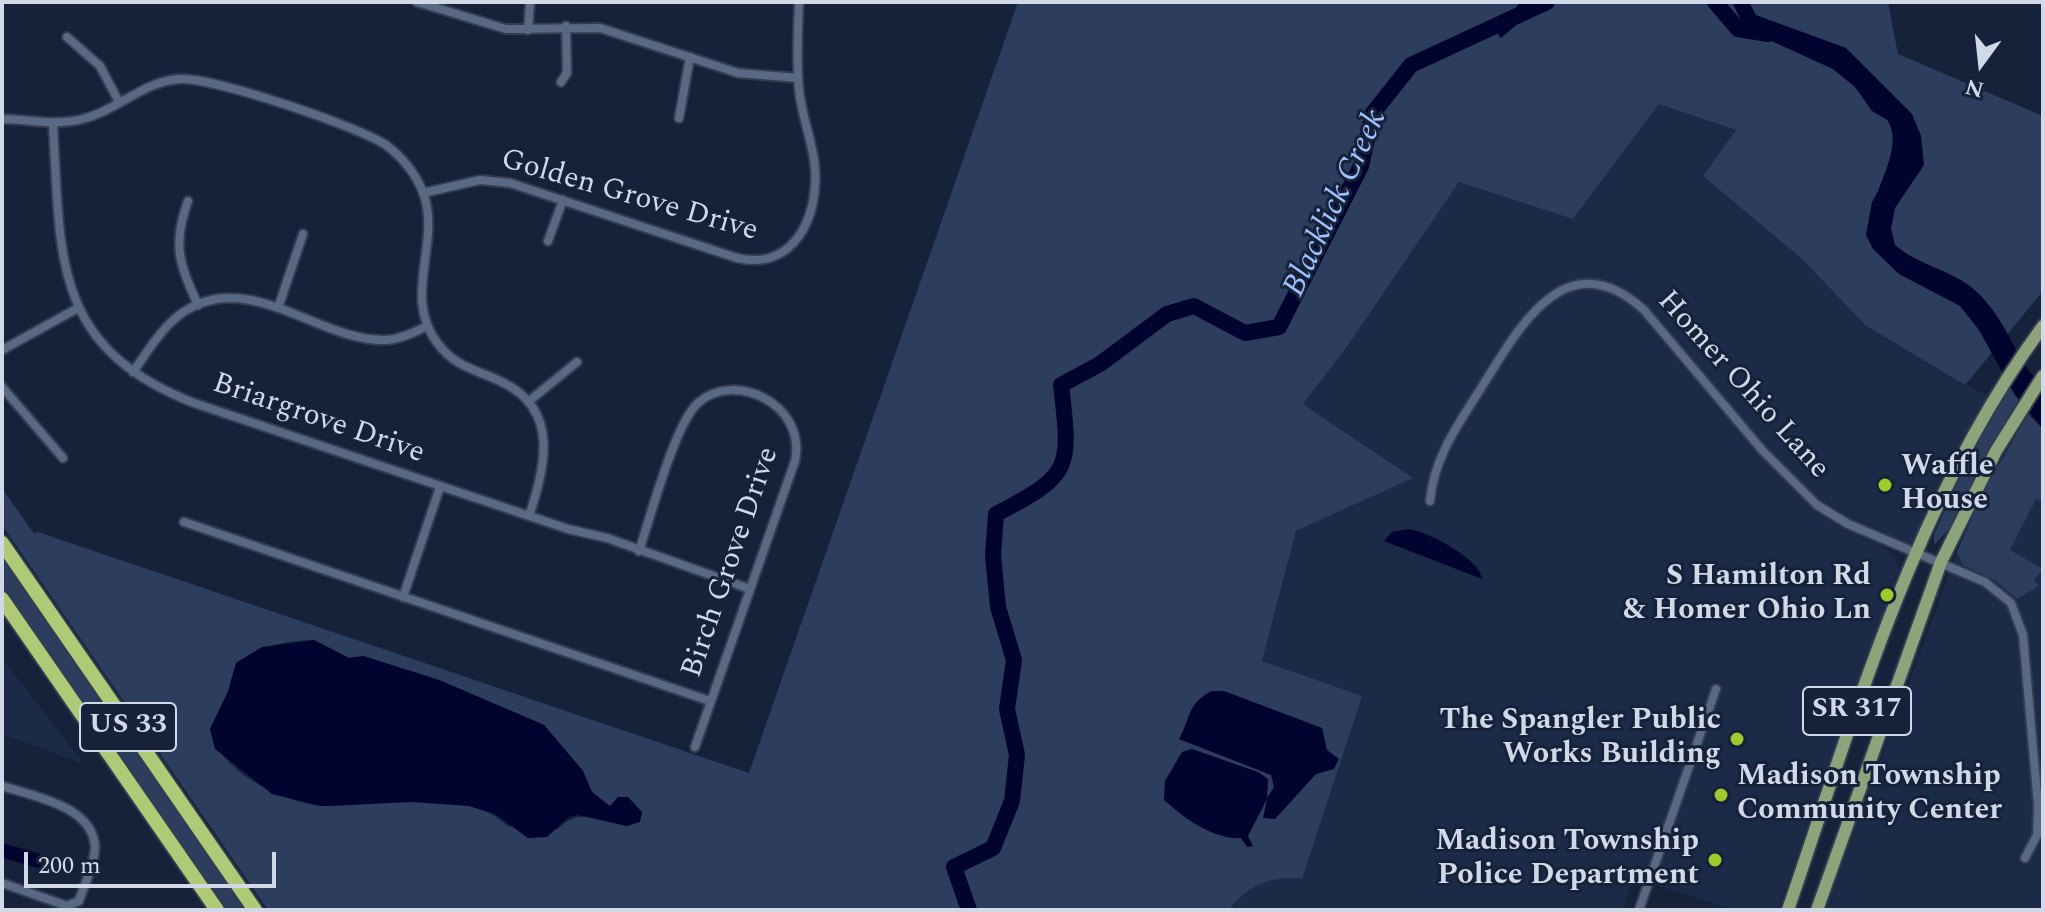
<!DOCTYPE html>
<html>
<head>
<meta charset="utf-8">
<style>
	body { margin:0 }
	#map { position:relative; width:2045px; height:912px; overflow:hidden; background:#162239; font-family:Spectral,serif }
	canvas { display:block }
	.frame { position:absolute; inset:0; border:4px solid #d1d9e9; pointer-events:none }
	.north { position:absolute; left:1941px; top:24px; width:80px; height:80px; -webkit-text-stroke:6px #162239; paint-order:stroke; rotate:195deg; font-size:22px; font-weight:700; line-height:32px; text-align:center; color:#d1d9e9 }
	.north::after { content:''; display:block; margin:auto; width:28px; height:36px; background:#d1d9e9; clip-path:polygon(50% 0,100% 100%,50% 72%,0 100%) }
	.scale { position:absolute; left:24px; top:852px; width:252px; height:36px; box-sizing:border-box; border:4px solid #d1d9e9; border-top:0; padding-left:10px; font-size:24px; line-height:28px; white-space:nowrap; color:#d1d9e9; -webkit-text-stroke:6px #162239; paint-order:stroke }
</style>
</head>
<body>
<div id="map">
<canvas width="2045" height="912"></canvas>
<div class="frame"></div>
<div class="north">N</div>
<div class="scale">200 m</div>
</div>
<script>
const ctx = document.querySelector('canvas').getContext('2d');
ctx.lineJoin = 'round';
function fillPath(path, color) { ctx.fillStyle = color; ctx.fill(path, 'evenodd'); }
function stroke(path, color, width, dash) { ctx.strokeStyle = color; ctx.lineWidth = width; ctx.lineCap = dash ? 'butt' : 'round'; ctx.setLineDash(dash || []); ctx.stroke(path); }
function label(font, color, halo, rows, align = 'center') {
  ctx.font = font + ' Spectral,serif'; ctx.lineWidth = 6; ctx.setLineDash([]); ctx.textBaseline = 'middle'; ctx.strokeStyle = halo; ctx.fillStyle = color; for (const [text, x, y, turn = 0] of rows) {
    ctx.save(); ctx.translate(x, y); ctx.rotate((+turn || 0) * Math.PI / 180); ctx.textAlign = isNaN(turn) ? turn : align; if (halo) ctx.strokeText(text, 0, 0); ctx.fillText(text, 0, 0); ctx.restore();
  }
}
fillPath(new Path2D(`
	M1659,103l77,27 -33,46 99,83 63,66 100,60 30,13 -86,151 -46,-18 32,26 4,12 -121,341h-44l-100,-32 -12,32h-393l16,-19 20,-10 19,-4 78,-180 -100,-36 34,-130 117,-53 -110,-74 43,-56 113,-167 114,38z
	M2002,460l41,21v429h-218l146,-395z
	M2,658l82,106 -82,-30z`), '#1b2a47');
fillPath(new Path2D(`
	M1018,2h870l10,52 145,62v175l-78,94 -100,-60 -63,-66 -99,-83 33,-46 -77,-26 -86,115 -114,-37 -113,166 -43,56 110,74 -117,53 -34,130 100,35 -60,183c-31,-4 -54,6 -73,31h-961l-266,-385v-37l32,46 4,-2 711,241zM314,640l35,18 15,-2 75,24 105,45 39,46 9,21 34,34c-25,-6 -49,-19 -68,3l-51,-3c-40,-41 -132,-18 -183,-20 -26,-1 -58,-16 -79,-30 -18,-14 -30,-26 -35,-47l18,-38 8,-28c26,-17 46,-22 78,-23z
	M2010,387l9,12 -71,131 -14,15v-10l37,-84z
	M2028,414l15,15v69l-2,3 -5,-2 -26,51 33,19 -9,11 5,6 -22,13 -22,-19 -32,-15 -6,-13 29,-65z
	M2,554l246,356h-23l-223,-322z`), '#2c3d5e');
fillPath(new Path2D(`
	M1520,2h23l-42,36 -12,-17 25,-11z
	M1732,2h17l7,13 90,33 66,66 9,22 3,29 -29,43 -4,21 4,16c23,20 53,24 76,42 25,20 37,48 52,76 5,9 14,15 20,24v42l-28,-34 -36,-65 -19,-24 -61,-32 -26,-25 -7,-14 6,-33 8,-14 14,-11 10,-19 1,-22 -4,-8 -29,-17 -17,-24 -22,-18 -88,-40z
	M1409,529c19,3 72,30 73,50l-98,-38 8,-9z
	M314,640l35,18 14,-2 76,24 105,45 39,46 9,21 18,14 8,-9h10l14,15 -2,10 -13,4 -49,-11 -9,2 -22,20 -19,1 -33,-24 -26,-8 -57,-4 -91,4 -49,-12 -57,-45 -5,-20 18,-37 8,-29 26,-16z
	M1212,691h12l98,37 5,22 12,9 -5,10 -18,5 -41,45 -12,-1 4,-19 -19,37 5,10 -6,1 -6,-9c-27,2 -57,-20 -77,-38l1,-19 17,-29 10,-3 66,23 10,7 -1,19 7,-11 -3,-12 -92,-36c12,-21 8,-36 33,-48z
	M2,843l53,15 4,8 -3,7 -50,-14 -4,-3z`), '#00042f');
stroke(new Path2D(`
	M1715,2l23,27 30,5
	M1884,197c12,-29 30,-67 1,-92
	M969,910l-15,-43 39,-19 19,-47 5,-46 -10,-46 7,-49 -16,-53 -5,-52 3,-41c76,-39 75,-45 65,-129l39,-21 67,-50 27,-8 51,27 34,-6 82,-161 12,-53 38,-48 136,-63`), '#00042f', 16);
const minor = new Path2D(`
	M417,2l89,27 94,-1 138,45 60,5
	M528,30l2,-28
	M67,37l33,29 19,36
	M561,82l6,-9 -1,-47
	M679,118l11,-61
	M2,119c29,0 54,8 84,-1 33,-9 58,-37 94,-39 33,-2 177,47 206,66 16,12 29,28 37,47 19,52 -22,104 15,152 18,24 41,26 66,39 56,28 41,86 25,133
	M53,125c8,131 -2,222 141,278l374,126 39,9 143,51
	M423,193l57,-13 30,3 227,75c56,13 82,-40 78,-90 -2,-27 -14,-52 -16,-79 -3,-28 -1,-58 0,-87
	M188,201c-16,44 -9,62 10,104
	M548,241l15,-41
	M278,308l25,-74
	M2,350l76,-42
	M133,372c15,-21 30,-47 52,-61 66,-42 135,31 201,29 15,-1 28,-7 41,-14
	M2,387l61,71
	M528,402l49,-40
	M1430,501c4,-45 30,-79 53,-116 37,-59 83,-145 161,-75l118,140 55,55 31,19 137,58 26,21 12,32 15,170 -1,30 -12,23
	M184,522l526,179
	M639,551c11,-32 36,-128 59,-148 36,-33 109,1 97,58l-100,286
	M403,597l37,-110
	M2,786c31,10 91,20 93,61 0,17 -11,38 -16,54l-12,5 -65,-23
	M1639,910l77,-221`);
const primary = new Path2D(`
	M1788,910c69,-201 127,-410 255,-584
	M1817,910l124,-348 55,-111 47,-75`);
const motorway = new Path2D(`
	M2,543l253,367
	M2,599l215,311`);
stroke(minor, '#343c50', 12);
stroke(primary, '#343c50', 16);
stroke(motorway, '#343c50', 18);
stroke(minor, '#596883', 8);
stroke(primary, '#8ca37c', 12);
stroke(motorway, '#aeca77', 14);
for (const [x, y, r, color] of [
	[1885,485,8,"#9fca2c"],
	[1887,595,8,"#9fca2c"],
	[1737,739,8,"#9fca2c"],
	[1721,795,8,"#9fca2c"],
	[1715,860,8,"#9fca2c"]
]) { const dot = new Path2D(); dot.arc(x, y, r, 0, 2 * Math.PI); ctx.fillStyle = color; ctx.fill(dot); stroke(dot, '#162239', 3); }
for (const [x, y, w] of [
	[1857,711,108],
	[128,727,96]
]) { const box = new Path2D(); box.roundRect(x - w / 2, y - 24, w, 48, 6); ctx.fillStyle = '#162239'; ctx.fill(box); stroke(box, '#d1d9e9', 2); }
label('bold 28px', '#d1d9e9', null, [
	["SR 317",1857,711],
	["US 33",128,727]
]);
label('30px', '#d1d9e9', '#162239', [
	["Golden Grove Drive",629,197,16],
	["Homer Ohio Lane",1742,386,48],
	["Briargrove Drive",318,420,19],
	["Birch Grove Drive",732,563,-71]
]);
label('bold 30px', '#d1d9e9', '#162239', [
	["Waffle",1901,468,"left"],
	["House",1901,502,"left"],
	["S Hamilton Rd",1871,578],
	["& Homer Ohio Ln",1871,612],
	["The Spangler Public",1721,722],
	["Works Building",1721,756],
	["Madison Township",1737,778,"left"],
	["Community Center",1737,812,"left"],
	["Madison Township",1699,843],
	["Police Department",1699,877]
], 'right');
label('italic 32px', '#a0c1ff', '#162239', [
	["Blacklick Creek",1337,204,-65]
]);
</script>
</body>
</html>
